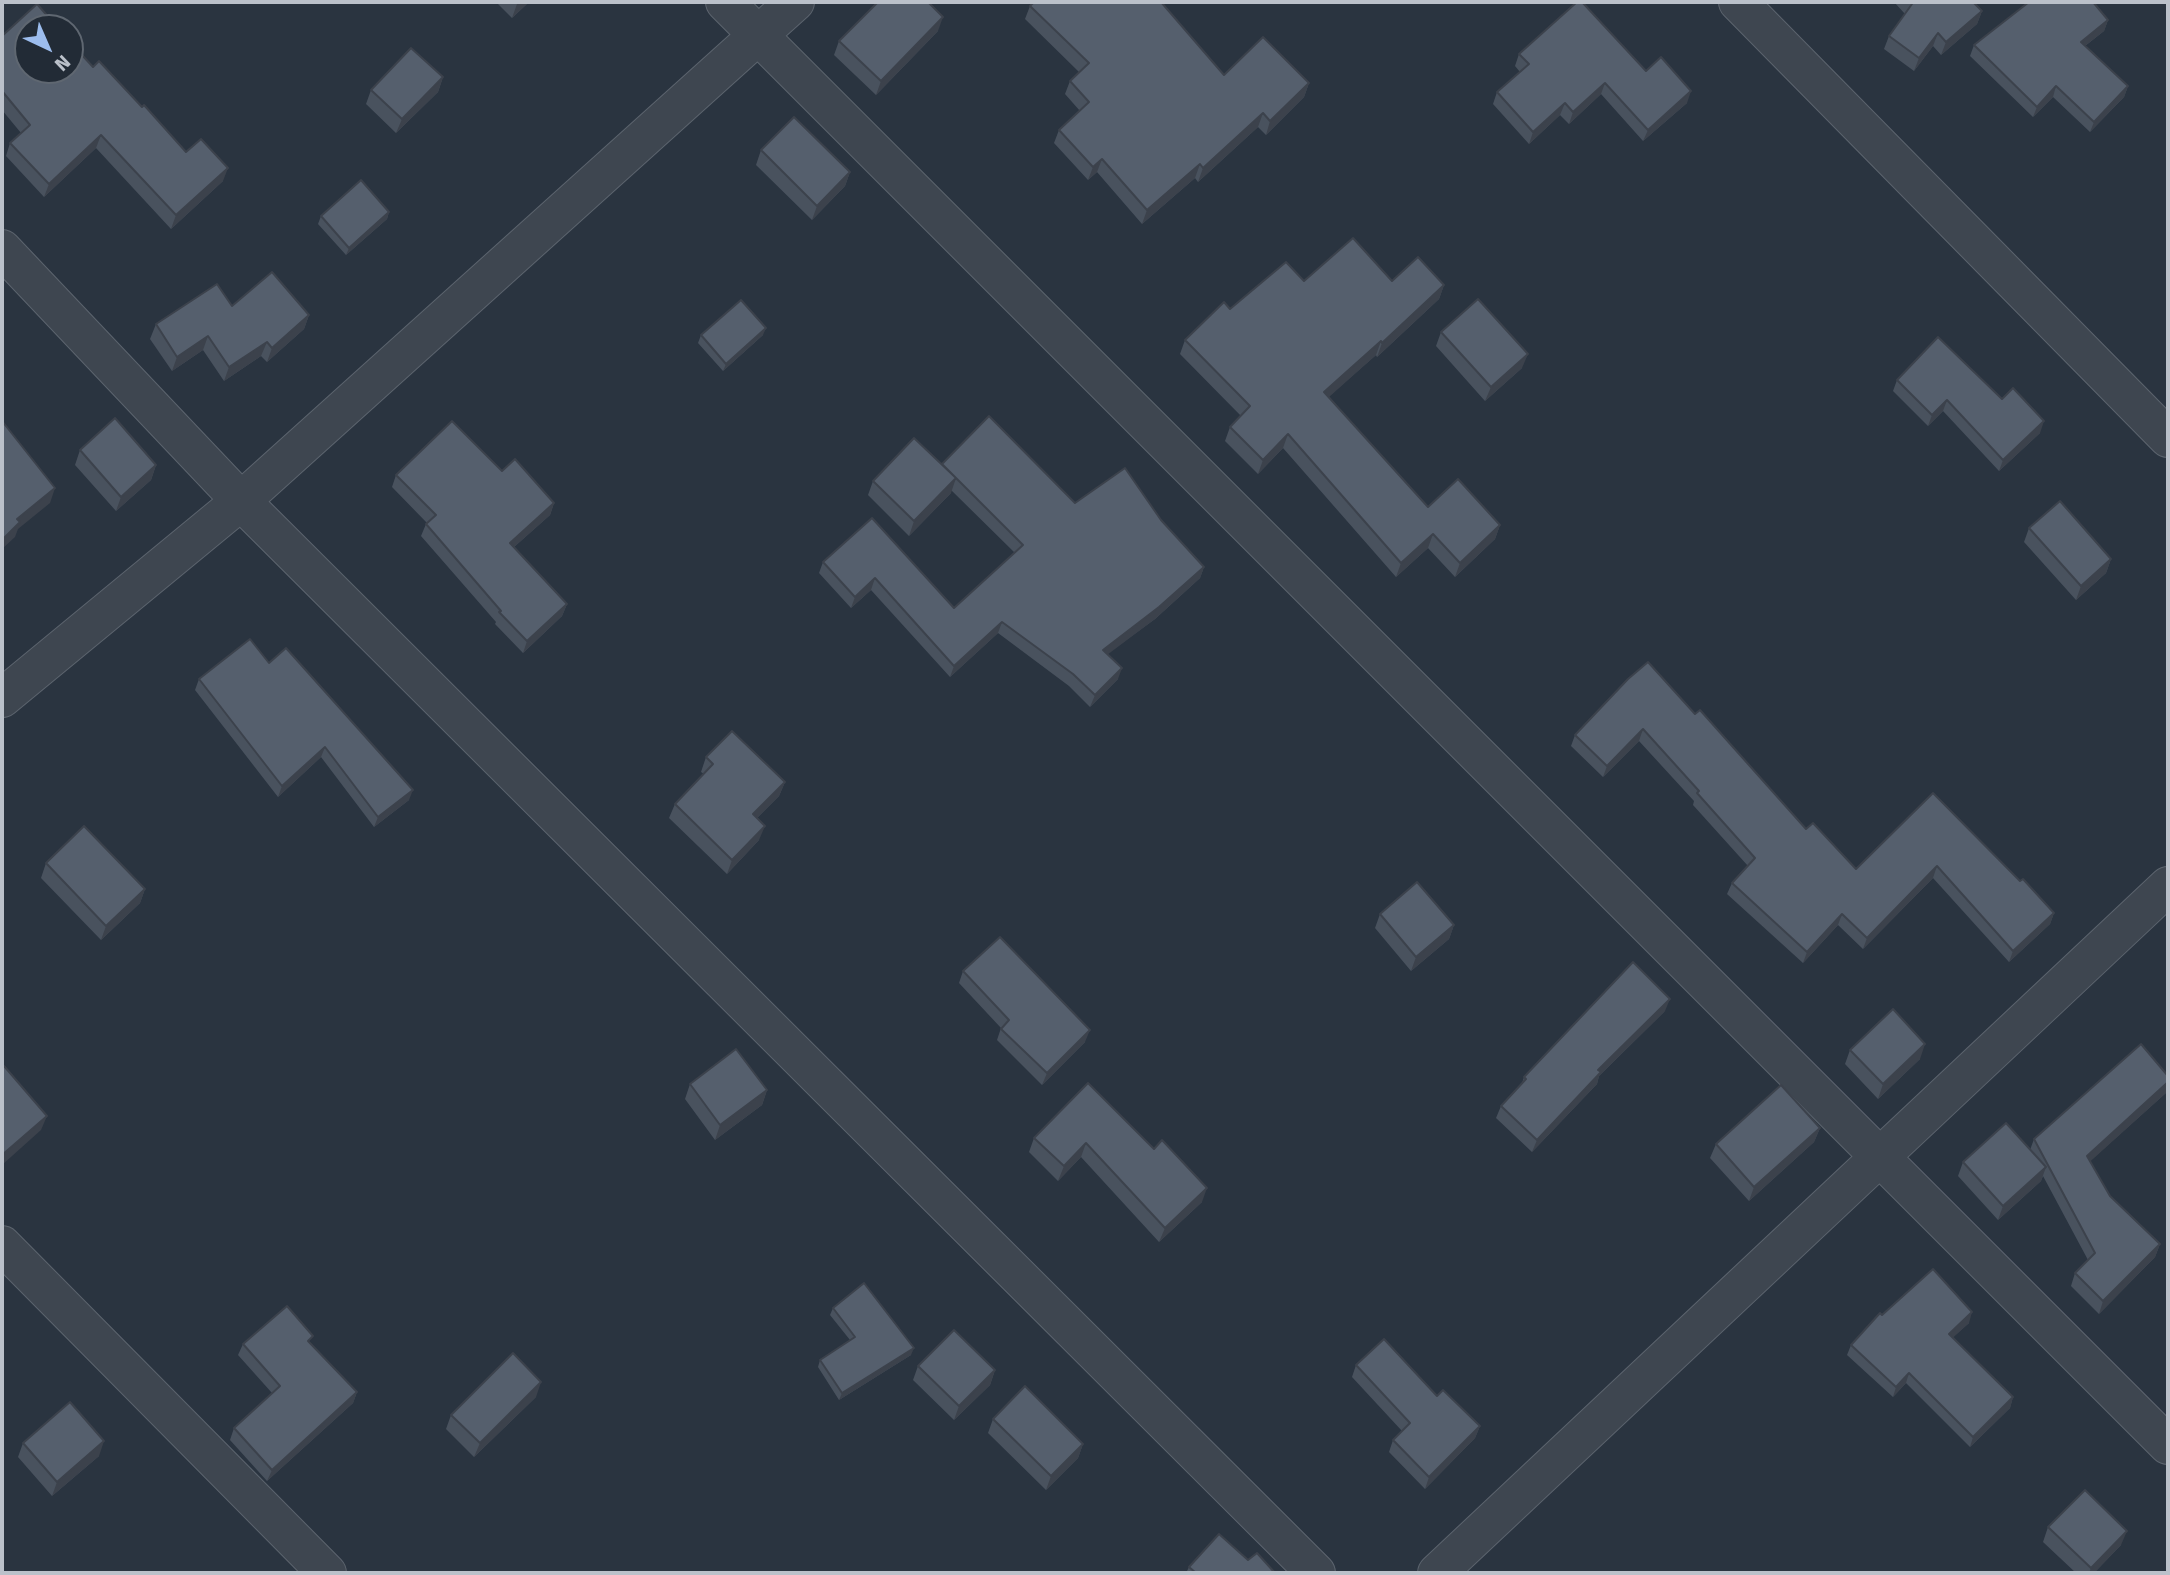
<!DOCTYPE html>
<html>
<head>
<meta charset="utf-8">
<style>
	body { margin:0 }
	#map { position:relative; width:2170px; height:1575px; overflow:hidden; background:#2a3440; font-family:"Fira Sans",sans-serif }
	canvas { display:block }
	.frame { position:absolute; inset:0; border:4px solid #bbc1ca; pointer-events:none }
	.north { position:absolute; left:14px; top:14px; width:70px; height:70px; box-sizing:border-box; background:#222b36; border:2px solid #5f6771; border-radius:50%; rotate:136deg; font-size:19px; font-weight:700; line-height:28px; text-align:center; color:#bbc1ca }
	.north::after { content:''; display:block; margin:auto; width:24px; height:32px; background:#9cbdee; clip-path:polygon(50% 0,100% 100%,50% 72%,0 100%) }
</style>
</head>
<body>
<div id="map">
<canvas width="2170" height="1575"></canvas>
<div class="frame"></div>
<div class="north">N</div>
</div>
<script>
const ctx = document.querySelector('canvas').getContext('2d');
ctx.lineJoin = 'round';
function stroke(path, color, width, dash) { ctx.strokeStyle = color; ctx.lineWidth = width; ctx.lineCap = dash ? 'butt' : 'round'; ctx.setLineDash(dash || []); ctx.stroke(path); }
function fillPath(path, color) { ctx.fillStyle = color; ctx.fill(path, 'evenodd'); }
const minor = new Path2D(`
	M725,2l1443,1443
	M1738,2l430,436
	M2,249l239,252 1075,1072
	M2,698l239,-197 554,-499
	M2,1245l325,328
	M1437,1573l731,-687`);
stroke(minor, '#5c646e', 40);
stroke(minor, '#3e4650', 38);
fillPath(new Path2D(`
	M496,2h33l-17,16z
	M1894,2h79l9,9 -5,13 -36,31 -8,-9 -19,25 -30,-22 5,-13 16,-22z
	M1030,6l194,69 85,8 -5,14 -38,38 -8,-8 -60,55 -3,-4 -53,46 -45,-52 -9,8 -34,-37 5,-13 21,-19 -15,-17 5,-13 9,-9 -54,-53z
	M2108,20l-4,11 -19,15 43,40 -4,11 -34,35 -37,-35 -20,20 -63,-61 4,-11z
	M938,31l-62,64 -42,-40 5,-14z
	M2,36l91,31 93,85 37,29 -52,48 -75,-81 -52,49 -38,-41 4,-13 11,-10 -19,-23z
	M1519,54l127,17 41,32 -44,38 -42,-47 -32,30 -9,-9 -31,29 -36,-40 4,-12 23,-20 -5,-6z
	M443,77l-5,15 -42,41 -30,-29 5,-14z
	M761,150l89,22 -5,14 -33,34 -56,-55z
	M389,212l-2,7 -41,36 -28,-31 3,-8z
	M1304,281l140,4 -5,14 -62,58 -1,-2 -48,42 100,110 72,18 -5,14 -40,38 -27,-29 -32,29 -113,-129 -25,26 -33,-33 5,-14 11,-11 -61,-62 5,-14 45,-31z
	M232,306l77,9 -5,14 -37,33 -6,-6 -37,25 -21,-31 -31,21 -22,-32 6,-15z
	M1441,332l81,36 -37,33 -49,-55z
	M701,335h62l-40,36 -25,-28z
	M1897,380l105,19 38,34 -41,38 -56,-60 -15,15 -35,-35z
	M80,450l76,15 -5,15 -35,31 -41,-46z
	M942,464l133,39 86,17 43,47 -4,11 -45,41 -48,35 11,25 -28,28 -21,-21 -71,-53 -48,44 -79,-87 -20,18 -32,-35 4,-11 49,-44 82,90 61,-55 -64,-63v3l-42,43 -41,-41 5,-14z
	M502,471l52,32 -4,12 -36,32 53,57 -5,12 -39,37 -28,-29 1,-2 -75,-86 5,-12 1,-1 -35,-36 4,-12z
	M2029,528l82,31 -5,14 -30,27 -52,-58z
	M269,663l140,137 -35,27 -53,-70 -43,40 -83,-107 4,-11z
	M1695,714l111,115 50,40 77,-76 87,88 34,32 -4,11 -41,38 -76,-84 -70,71 -25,-24 -35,38 -76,-69 5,-11 16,-17 -55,-61 1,-4 -55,-60 -36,36 -32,-31 4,-11z
	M706,757l79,25 -6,14 -22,22 2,22 -32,34 -58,-56 6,-14 29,-30 -3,-2z
	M46,863l99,26 -5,14 -39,37 -60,-62z
	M1380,914l74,11 -5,14 -38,32 -36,-43z
	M963,971l122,71 -43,43 -45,-45 4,-12 -42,-45z
	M1665,1011l-66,65 -2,8 -65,68 -36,-34 5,-12 21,-23 2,-6z
	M1850,1050l70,9 -42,40 -33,-35z
	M2168,1076v12l-1,4 -77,69 20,35 50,48 -5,13 -56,57 -28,-28 4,-13 13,-13 -45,-84 -2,5 -43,39 -40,-44 5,-14 67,-12 4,-11z
	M1088,1083l114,119 -43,40 -78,-85 -23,24 -29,-29 5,-14z
	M690,1084l77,6 -5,15 -47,35 -30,-41z
	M1820,1128l-6,14 -65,59 -39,-43 6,-14z
	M833,1308l78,47 -72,45 -21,-33 2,-7 30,-20 -20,-25z
	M1882,1315l87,8 -16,14 60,60 -3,11 -40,39 -64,-64 -13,14 -46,-42 4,-10z
	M243,1344h68l46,48 -4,11 -86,78 -37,-41 4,-12 38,-35 -34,-38z
	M1356,1365l81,31 43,30 -5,12 -50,51 -36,-37 4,-12 9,-9 -50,-54z
	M918,1366l77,4 -5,15 -36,35 -41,-40z
	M536,1397l-62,60 -28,-28 5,-14z
	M993,1419l90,25 -5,14 -32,32 -58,-57z
	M23,1443l76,13 -47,40 -34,-39z
	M2048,1527l73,18 -27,28h-18l-33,-31z
	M1248,1560l27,13h-89l3,-6z`), '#49525e');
fillPath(new Path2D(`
	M519,2h10l-17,16 5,-14z
	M1982,11l-5,13 -36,31 5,-13z
	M943,17l-5,14 -62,64 5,-14z
	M2108,20l-4,11 -27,21 4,-10z
	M1938,33l-5,13 -19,25 5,-13z
	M443,77l-5,15 -42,41 6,-14z
	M1309,83l-5,14 -38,38 4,-14z
	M1605,83l-4,11 -32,30 4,-12z
	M2056,86l-3,11 -20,20 4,-10z
	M2128,86l-4,11 -34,35 4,-10z
	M1691,91l-4,12 -44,38 5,-11z
	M1565,103l-5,12 -31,29 4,-12z
	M1263,113l-5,14 -60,55 5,-14z
	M101,135l-5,13 -52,49 5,-13z
	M1102,159l-5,13 -9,8 5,-13z
	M1200,164l-5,14 -53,46 5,-14z
	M228,168l-5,13 -52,48 5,-14z
	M850,172l-5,14 -33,34 5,-14z
	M389,212l-2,7 -41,36 3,-7z
	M1444,285l-5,14 -62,58 5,-14z
	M309,315l-5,14 -37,33 5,-14z
	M766,328l-3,7 -40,36 3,-7z
	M208,336l-5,14 -31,21 5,-14z
	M1381,341l-5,14 -57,51 5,-14z
	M267,342l-6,14 -37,25 5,-14z
	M1528,354l-6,14 -37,33 6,-14z
	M1947,400l-4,11 -15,15 4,-11z
	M2044,421l-4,12 -41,38 4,-11z
	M1288,434l-5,14 -25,26 5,-14z
	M156,465l-5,15 -35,31 5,-14z
	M956,478l-5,15 -42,43 5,-15z
	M55,488l-5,15 -32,26 -3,8 -13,12v-9l15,-21z
	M554,503l-4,12 -45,40 5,-12z
	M1500,525l-5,14 -40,38 5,-14z
	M1433,534l-5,14 -32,29 5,-14z
	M2111,559l-5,14 -30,27 5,-14z
	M1204,567l-4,11 -45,41 -56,42 4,-11z
	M875,578l-4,12 -20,18 4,-11z
	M567,604l-5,12 -39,37 4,-12z
	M1002,622l-4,11 -48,44 4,-11z
	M1122,668l-4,11 -28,28 5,-12z
	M1643,729l-4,12 -36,36 4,-11z
	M325,747l-4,10 -43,40 4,-11z
	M785,782l-6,14 -32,32 6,-14z
	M413,790l-4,10 -35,27 4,-10z
	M765,826l-6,14 -32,34 5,-14z
	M1937,866l-4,12 -70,71 4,-11z
	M145,889l-5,14 -39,37 5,-14z
	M2054,913l-4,11 -41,38 4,-11z
	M1842,914l-4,11 -35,38 4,-11z
	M1454,925l-5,14 -38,32 5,-14z
	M1670,999l-5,12 -66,65 -2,8 -65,68 5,-12 61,-70z
	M1090,1030l-5,12 -43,43 5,-12z
	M1925,1044l-5,15 -42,40 5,-15z
	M2168,1082l-1,10 -84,76 4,-12z
	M767,1090l-5,15 -47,35 5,-15z
	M47,1116l-6,14 -39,35v-10z
	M1820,1128l-6,14 -65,59 5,-14z
	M1086,1143l-5,14 -23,24 6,-15z
	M2046,1167l-5,14 -43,39 5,-14z
	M1207,1188l-5,14 -43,40 6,-14z
	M2160,1244l-5,13 -56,57 4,-13z
	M1972,1312l-3,11 -23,21 3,-10z
	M914,1348l-3,7 -72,45 3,-7z
	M995,1370l-5,15 -36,35 5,-14z
	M1909,1373l-3,10 -13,14 3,-10z
	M541,1382l-5,15 -62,60 6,-14z
	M357,1392l-4,11 -86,78 5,-11z
	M2013,1397l-3,11 -40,39 3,-10z
	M1480,1426l-5,12 -50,51 4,-12z
	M104,1441l-5,15 -47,40 5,-14z
	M1083,1444l-5,14 -32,32 5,-14z
	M2127,1531l-6,14 -27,28h-5l2,-5z`), '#3c424c');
const building = new Path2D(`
	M878,2h50l15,15 -62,64 -42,-40z
	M1034,2h127l63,73 39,-38 46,46 -39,38 -7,-8 -60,55 -3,-4 -53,46 -45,-51 -9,8 -34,-37 30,-28 -19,-21 19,-18 -59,-57z
	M1577,2h5l64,69 15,-14 30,34 -43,39 -43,-47 -32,29 -8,-9 -32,29 -36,-40 32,-28 -10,-10z
	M1910,2h63l9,9 -36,31 -8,-9 -19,25 -30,-22 23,-32z
	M2029,2h64l15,18 -27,22 47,44 -34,36 -38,-36 -19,21 -63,-62z
	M37,4l21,24h-30v42h42v-28l23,25 6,-6 43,46 2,-2 42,47 15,-13 27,29 -52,47 -75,-80 -52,49 -39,-41 20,-18 -28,-34v-55z
	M411,48l32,29 -41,42 -31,-29z
	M794,117l56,55 -33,34 -56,-56z
	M361,180l28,32 -40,36 -28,-32z
	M1353,238l39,43 26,-24 26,28 -62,58 -1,-2 -57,51 104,115 30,-28 42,46 -40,38 -27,-29 -32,29 -113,-129 -25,26 -33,-33 20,-21 -65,-66 39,-38 6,7 56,-47 18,19z
	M272,272l37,43 -37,33 -5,-6 -38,25 -21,-31 -31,21 -21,-33 61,-40 15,22z
	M1478,299l50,55 -37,33 -50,-55z
	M741,300l25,28 -40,36 -25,-29z
	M1938,337l64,62 11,-11 31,33 -41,39 -56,-60 -15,15 -35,-35z
	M989,416l86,87 50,-35 36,52 43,47 -45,40 -56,43 19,18 -27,27 -22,-21 -71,-52 -48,44 -79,-88 -20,19 -32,-35 49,-44 82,90 69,-63 -81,-81z
	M115,418l41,47 -35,32 -41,-47z
	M2,421l53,67 -38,31 3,3 -18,18z
	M452,421l50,50 13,-12 39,44 -44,40 57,61 -40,37 -28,-29 2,-1 -75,-87 10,-9 -40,-40z
	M914,438l42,40 -42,43 -41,-40z
	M2060,501l51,58 -30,27 -52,-58z
	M250,639l19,24 17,-15 127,142 -35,27 -53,-70 -43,39 -83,-107z
	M1648,662l47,52 5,-4 106,119 7,-6 43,46 77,-76 87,88 3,-2 31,34 -41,38 -76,-85 -70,72 -25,-24 -35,38 -75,-69 23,-25 -58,-65 2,-2 -56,-62 -36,37 -32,-31 53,-56z
	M732,731l53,51 -32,32 12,12 -33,34 -57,-56 38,-40 -7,-7z
	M84,826l61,63 -39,37 -60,-63z
	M1417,882l37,43 -38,32 -36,-43z
	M1000,937l90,93 -43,43 -46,-44 8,-9 -46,-49z
	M1633,962l37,37 -72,71 3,2 -64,68 -36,-34 25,-27 -2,-2z
	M1893,1009l32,35 -42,40 -33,-34z
	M2141,1044l27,32v6l-81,74 23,40 50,48 -57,57 -28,-28 20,-20 -61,-114z
	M736,1049l31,41 -47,35 -30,-41z
	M4,1066l43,50 -45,39v-88z
	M1088,1083l66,66 8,-9 45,48 -42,40 -79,-85 -22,23 -30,-28z
	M1781,1085l39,43 -66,59 -38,-43z
	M2006,1123l40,44 -43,39 -40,-44z
	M1933,1269l39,43 -23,22 64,63 -40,40 -64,-64 -13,14 -45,-42 29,-32 2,2z
	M864,1283l50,65 -72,45 -22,-33 35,-23 -22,-29z
	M287,1306l26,30 -5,5 49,51 -85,78 -38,-42 46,-42 -37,-42z
	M954,1330l41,40 -36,36 -41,-40z
	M1384,1339l53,57 6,-6 37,36 -51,51 -36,-37 17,-17 -54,-58z
	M513,1353l28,29 -61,61 -29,-28z
	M1025,1386l58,58 -32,32 -58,-57z
	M70,1402l34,39 -47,41 -34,-39z
	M2085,1490l42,41 -36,37 -43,-41z
	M1219,1534l29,26 9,-7 18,20h-79l-7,-6z`);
fillPath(building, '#555f6d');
stroke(building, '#3c424c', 2);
</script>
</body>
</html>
